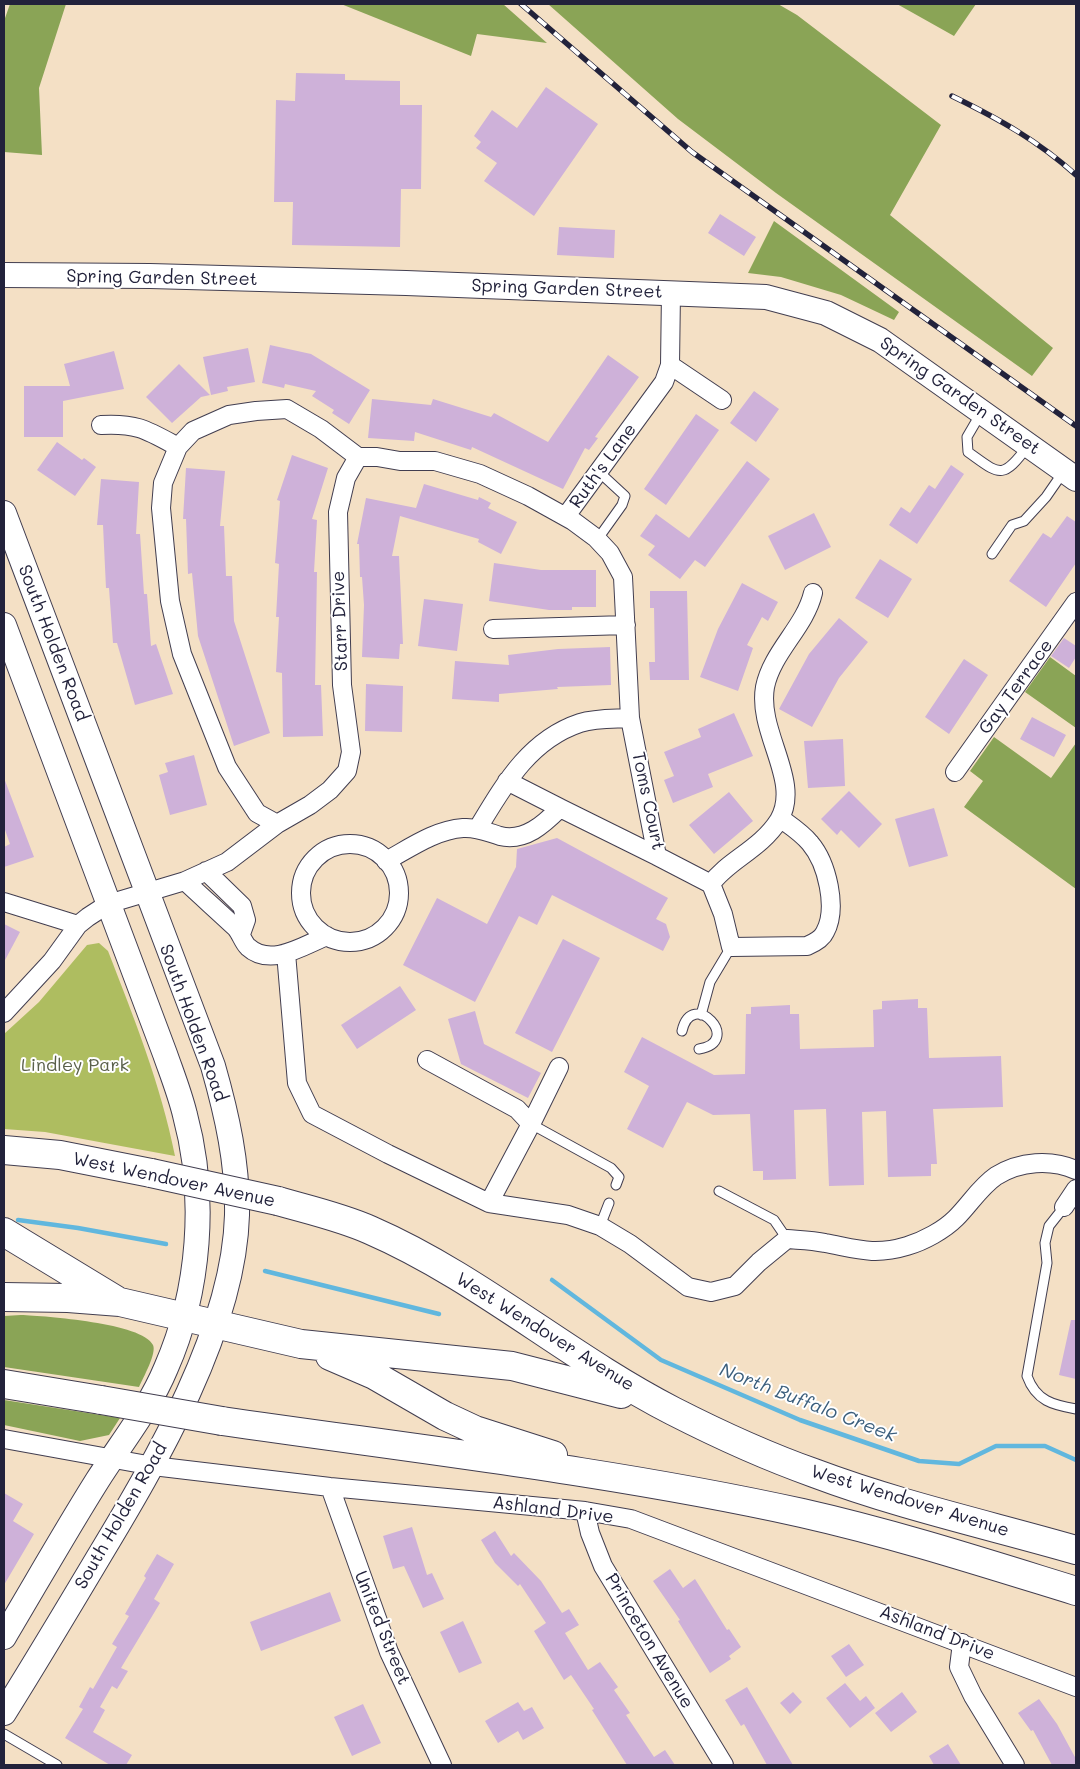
<!DOCTYPE html>
<html>
<head>
<meta charset="utf-8">
<style>
	body { margin:0 }
	#map { position:relative; width:1080px; height:1769px; overflow:hidden; background:#f4e0c5; font-family:Mali,sans-serif }
	canvas { display:block }
	.frame { position:absolute; inset:0; border:5px solid #22223b; pointer-events:none }
</style>
</head>
<body>
<div id="map">
<canvas width="1080" height="1769"></canvas>
<div class="frame"></div>
</div>
<script>
const ctx = document.querySelector('canvas').getContext('2d');
ctx.lineJoin = 'round';
function fillPath(path, color) { ctx.fillStyle = color; ctx.fill(path, 'evenodd'); }
function stroke(path, color, width, dash) { ctx.strokeStyle = color; ctx.lineWidth = width; ctx.lineCap = dash ? 'butt' : 'round'; ctx.setLineDash(dash || []); ctx.stroke(path); }
function label(font, color, halo, rows, align = 'center') {
  ctx.font = font + ' Mali,sans-serif'; ctx.lineWidth = 4; ctx.setLineDash([]); ctx.textBaseline = 'middle'; ctx.strokeStyle = halo; ctx.fillStyle = color; for (const [text, x, y, turn = 0] of rows) {
    ctx.save(); ctx.translate(x, y); ctx.rotate((+turn || 0) * Math.PI / 180); ctx.textAlign = isNaN(turn) ? turn : align; if (halo) ctx.strokeText(text, 0, 0); ctx.fillText(text, 0, 0); ctx.restore();
  }
}
fillPath(new Path2D(`
	M99,943l9,8c26,67 53,134 67,205l-130,-24 -41,-3v-95l35,-32 48,-57z`), '#aebd60');
fillPath(new Path2D(`
	M10,4h56l-27,84 3,67 -38,-3v-131z
	M341,4h162l44,39 -70,-9 -6,22z
	M548,4h230l19,11 144,110 -51,90 163,133 -21,28 -256,-183 -98,-74z
	M897,4h79l-22,32z
	M774,221l125,91 -5,8 -53,-25 -60,-18 -33,-4z
	M1050,657l26,19v52l-51,-36z
	M994,737l57,41 25,-35v146l-112,-82 19,-26 -13,-10z
	M21,1315c24,1 122,8 132,30 4,8 -10,33 -14,42l-135,-20v-51z
	M4,1400l116,18 -11,17 -29,6 -76,-16z`), '#8aa456');
stroke(new Path2D(`
	M18,1220l60,8 88,16
	M265,1271l174,43
	M552,1280l109,80 139,60 119,41 40,3 37,-18h49l31,14`), '#61b7de', 4.5);
fillPath(new Path2D(`
	M296,73l49,1v6l55,1v24h22l-1,84h-20l-1,58 -108,-2 1,-43h-19l2,-102 19,1z
	M546,87l52,37 -64,92 -50,-35 13,-18 -21,-15 5,-6 -7,-6 18,-26 25,18z
	M720,214l36,23 -12,19 -36,-23z
	M559,227l56,3 -1,28 -57,-3z
	M270,345l41,9 59,36 -21,34 -17,-11 2,-3 -22,-14 4,-5 -31,-7 -1,4 -22,-5z
	M248,348l7,34 -28,5 1,4 -17,4 -8,-38z
	M114,351l10,38 -61,12v36h-39v-51h46l-6,-22z
	M608,355l31,22 -44,60 3,1 -9,12 -4,-2 -22,41 -91,-42 -1,3 -56,-18 -1,9 -46,-3 4,-39 59,6 2,-6 58,18 3,-4 54,29z
	M179,364l31,31 -9,2 -29,26 -26,-26z
	M754,391l25,18 -23,33 -26,-19z
	M696,414l23,16 -53,75 -22,-16z
	M57,442l25,18 2,-2 12,9 -21,29 -38,-26z
	M292,455l36,13 -16,51 5,1 -3,52h3l-2,113h6l2,51 -40,1 -1,-64 -6,-1 3,-55h-3l3,-53 -4,-1 5,-62 -3,-1z
	M747,461l23,18 -65,88 -10,-7 -15,19 -32,-24 7,-9 -15,-10 16,-22 33,24z
	M951,465l13,9 -47,70 -28,-19 12,-18 9,6 19,-28 6,4z
	M186,468l39,3 -5,55h4l2,50h6l2,45 36,112 -36,13 -36,-110 -6,-63 -4,1 -2,-55h-3z
	M101,479l38,3 -3,52h4l4,60h3l4,52 5,-2 17,50 -38,11 -18,-62h-4l-4,-55h-3l-3,-63h-6z
	M424,484l54,16 1,-3 12,6 -3,5 29,14 -16,32 -23,-12 1,-3 -79,-23 -8,40h7l4,88h-3l-1,15 -37,-2 2,-52 -2,-28h-2l-1,-33h-2l9,-46 50,10z
	M814,513l17,34 -46,23 -17,-34z
	M1067,516l9,6v41l-30,44 -37,-26 34,-48 8,5z
	M880,559l32,20 -24,39 -33,-20z
	M494,563l47,7h55v37h-24v3h-23l-60,-9z
	M742,583l36,19 -10,19 -6,-4 -15,28 6,3 -15,43 -38,-14 18,-48z
	M650,591h37l2,89h-39l-1,-18h6l-1,-54h-4z
	M424,599l39,5 -6,47 -39,-5z
	M839,618l29,24 -29,36 -27,49 -33,-18 30,-55z
	M1064,638l12,8v11l-7,11 -18,-12z
	M610,647l1,38 -54,2 1,2 -59,5v8l-47,-3 3,-38 54,4 -1,-10 50,-6z
	M964,659l24,16 -39,59 -24,-17z
	M366,684l37,2 -1,46 -37,-1z
	M734,713l19,43 -45,18 5,13 -40,16 -9,-23 10,-4 -10,-24 37,-15 -3,-8z
	M1032,717l34,18 -12,22 -34,-18z
	M843,739l2,47 -37,2 -4,-47z
	M194,755l13,50 -37,10 -11,-40 9,-3 -3,-9z
	M4,778l30,79 -30,10v-20l6,-3 -6,-17z
	M849,791l33,33 -23,24 -18,-18 -4,5 -16,-16z
	M729,792l24,29 -39,33 -25,-29z
	M934,808l14,48 -39,11 -14,-48z
	M557,838l111,60 -12,21 10,5 4,13 -7,14 -111,-56 -15,30 -18,-9 -44,86 -72,-37 34,-67 50,26 29,-57 1,-18z
	M4,924l16,8 -16,30z
	M563,939l37,19 -48,94 -37,-19z
	M400,986l16,24 -59,39 -16,-24z
	M918,999v9h9l2,50 72,-2 2,51 -70,2 4,55h-6v12l-43,1 -2,-66 -24,1 2,73 -35,1 -3,-77 -32,1 2,69 -33,1v-9h-10l-3,-57 -37,1 -26,-13 -24,46 -36,-19 22,-43 -25,-14 18,-35 72,38 31,-1 1,-60h5v-7l39,-2v9h9l1,35 74,-2 -1,-37 9,-1v-8z
	M475,1011l9,33 57,29 -13,25 -67,-34 -13,-45z
	M1071,1320h5v59l-17,-4z
	M4,1493l19,11 -10,17 21,13 -30,51z
	M412,1527l15,48 5,-2 12,26 -21,9 -19,-42 -11,3 -10,-33z
	M495,1531l16,25 3,-3 27,28 21,32 7,-4 10,16 -14,8 23,37 12,-8 18,25 -4,3 16,23 -4,2 28,42 11,-7 10,15h-48l-35,-55 2,-1 -23,-34 -7,5 -30,-49 12,-8 -26,-39 -2,2 -23,-23 -14,-23z
	M157,1554l17,10 -20,35 6,4 -39,65 7,3 -11,18 -5,-3 -12,21 5,3 -12,22 39,23 -6,10h-16l-45,-27 18,-29 -4,-2 11,-20 3,2 24,-42 -5,-3 17,-28 -4,-2 21,-36 -2,-2z
	M670,1569l13,19 12,-9 32,51 2,-1 12,18 -12,9 2,3 -21,14 -32,-52 2,-1 -27,-39z
	M330,1592l11,29 -80,30 -11,-29z
	M463,1621l19,42 -23,10 -19,-41z
	M849,1644l15,21 -18,12 -15,-21z
	M845,1683l15,18 6,-5 9,12 -25,20 -24,-30z
	M747,1687l46,78h-26l-23,-41 -3,2 -16,-26z
	M793,1692l9,10 -12,12 -10,-11z
	M902,1692l15,20 -26,20 -16,-19z
	M1039,1699l18,25 19,35v6h-24l-19,-35 -2,1 -13,-18z
	M518,1702l6,9 8,-4 12,21 -21,12 -5,-9 -20,12 -13,-22z
	M363,1704l18,39 -29,13 -18,-39z
	M948,1744l13,21h-27l-5,-9z`), '#ceb1d9');
const service = new Path2D(`
	M981,413l-14,24 1,15c31,22 34,29 59,-5
	M597,540l25,-35 3,-9 -26,-24
	M992,554l20,-29 12,-4 22,-24 18,-26
	M701,1015l9,-33 21,-35
	M682,1031c10,-44 62,11 17,18
	M531,1124l80,44 8,9 -3,8
	M719,1191l55,29 13,19
	M1064,1207l-15,19 -4,17 2,20 -20,113c9,25 26,29 49,33
	M600,1226l9,-23
	M4,1734l53,31`);
const minor = new Path2D(`
	M670,365l52,35
	M101,425c36,-2 46,5 77,22
	M358,457h19l23,4h35l45,13 48,22 45,25 23,17 14,15 13,24 7,141 27,138 54,28 12,30 8,33 76,-1c7,-3 15,-7 18,-14 13,-24 2,-69 -15,-89 -8,-10 -19,-17 -30,-25
	M566,516l98,-134 6,-17 1,-73
	M493,629l133,-4
	M955,772l121,-170
	M507,781l53,27
	M277,824l-20,-11 -30,-46 -45,-113 -12,-53 -9,-93 2,-25 15,-36 15,-16 36,-16 27,-4 31,-2 34,20 37,28
	M478,828c26,-43 51,-88 102,-105 16,-5 34,-4 50,-5
	M301 893a49 49 0 1 1 98 0a49 49 0 1 1-98 0Z
	M386,861c24,-13 49,-31 77,-33 14,-1 24,4 37,8 25,6 44,-12 60,-28l97,48
	M206,871l36,35 4,14 -5,14
	M185,881c17,16 34,31 51,47 5,6 7,14 12,19 23,21 56,-2 79,-11
	M711,884c17,-24 49,-34 68,-64 23,-39 -22,-87 -14,-133 7,-35 40,-60 48,-94
	M4,902l74,23
	M286,953l11,130 15,31 76,40 101,49 79,12 32,11 30,18 58,43 23,5 24,-6 24,-24 28,-23c12,1 25,1 38,4 32,6 49,13 82,3 17,-5 37,-16 49,-28 14,-14 24,-31 40,-42 24,-15 55,-17 80,-6
	M4,1013l48,-52 26,-36 10,-8 20,-13 77,-23 42,-19 50,-38 33,-19 20,-15 17,-19 4,-19 -9,-67 -4,-173 8,-34 12,-21
	M427,1060l90,49 14,15 -42,79
	M531,1124l28,-57
	M1064,1207l12,-18
	M4,1439l149,27 177,21 255,24 46,8 445,168
	M330,1487l59,165 53,113
	M585,1511l5,22 13,33 121,199
	M962,1643l-3,24 14,29 42,69`);
const secondary = new Path2D(`
	M4,275l146,1 256,7 360,14 60,16 54,27 196,139
	M4,513l209,553c14,49 25,98 24,149 -3,114 -81,247 -139,343 -31,52 -62,104 -94,155
	M4,625l161,429c7,20 15,40 20,61 22,81 15,176 -19,253 -17,41 -45,75 -69,113 -32,51 -62,104 -93,156`);
const motorway = new Path2D(`
	M4,1150l56,5 91,18
	M278,1201c31,9 63,16 92,29 108,47 198,127 303,181 45,23 93,45 141,62 85,32 175,52 262,77
	M4,1232l112,68
	M4,1297l64,1 52,4 181,42 211,22 109,28
	M330,1356l44,19 71,41 30,14 78,25
	M4,1384l97,16
	M222,1421c193,28 389,50 580,92 93,21 183,50 274,78`);
stroke(service, '#423e50', 11);
stroke(minor, '#423e50', 20);
stroke(secondary, '#423e50', 26);
stroke(motorway, '#423e50', 30);
stroke(service, '#fff', 9);
stroke(minor, '#fff', 18);
stroke(secondary, '#fff', 24);
stroke(motorway, '#fff', 28);
const rail = new Path2D(`
	M521,4l171,148 384,274
	M952,96c47,23 85,44 124,79`);
stroke(rail, '#22223b', 5.5);
stroke(rail, '#fff', 4, [11]);
const motorwayBridge = new Path2D(`
	M151,1173l127,28
	M101,1400l121,21`);
stroke(motorwayBridge, '#423e50', 30, []);
stroke(motorwayBridge, '#fff', 28);
label('18px', '#22223b', '#fff', [
	["Spring Garden Street",162,278,1],
	["Spring Garden Street",567,289,2],
	["Spring Garden Street",960,396,35],
	["Ruth's Lane",603,466,-54],
	["Starr Drive",340,621,-92],
	["South Holden Road",53,643,69],
	["Gay Terrace",1016,687,-54],
	["Toms Court",648,801,78],
	["South Holden Road",193,1023,70],
	["West Wendover Avenue",174,1180,12],
	["West Wendover Avenue",545,1332,32],
	["West Wendover Avenue",910,1501,17],
	["Ashland Drive",553,1510,7],
	["South Holden Road",121,1516,-60],
	["United Street",382,1628,68],
	["Ashland Drive",937,1633,21],
	["Princeton Avenue",649,1641,59]
]);
label('18px', '#5a604a', '#fff', [
	["Lindley Park",75,1065]
]);
label('italic 19px', '#3b5e7c', '#fff', [
	["North Buffalo Creek",808,1403,21]
]);
</script>
</body>
</html>
